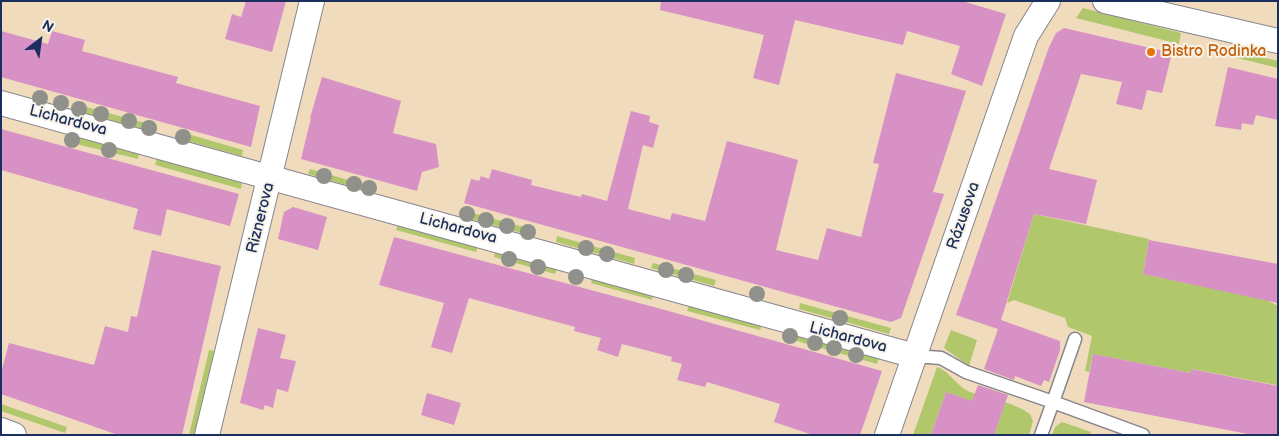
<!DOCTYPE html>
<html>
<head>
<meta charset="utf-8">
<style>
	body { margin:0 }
	#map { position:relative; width:1279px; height:436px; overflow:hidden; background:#f1dbbd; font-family:"Balsamiq Sans",sans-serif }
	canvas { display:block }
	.frame { position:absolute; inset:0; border:2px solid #1b2f5e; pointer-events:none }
	.north { position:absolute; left:15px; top:15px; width:50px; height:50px; -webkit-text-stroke:4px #f7f3e8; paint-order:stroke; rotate:30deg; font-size:14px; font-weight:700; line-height:20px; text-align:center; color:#1b2f5e }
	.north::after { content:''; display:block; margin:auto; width:18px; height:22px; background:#1b2f5e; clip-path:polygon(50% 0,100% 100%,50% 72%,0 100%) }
</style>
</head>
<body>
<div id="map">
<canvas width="1279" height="436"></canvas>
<div class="frame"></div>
<div class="north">N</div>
</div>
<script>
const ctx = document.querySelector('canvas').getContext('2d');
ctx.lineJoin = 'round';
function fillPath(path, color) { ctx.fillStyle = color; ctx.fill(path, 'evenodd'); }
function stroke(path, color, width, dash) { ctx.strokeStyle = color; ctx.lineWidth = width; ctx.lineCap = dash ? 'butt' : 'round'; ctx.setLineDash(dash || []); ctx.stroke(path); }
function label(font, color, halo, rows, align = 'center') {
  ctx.font = font + ' "Balsamiq Sans",sans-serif'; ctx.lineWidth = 4; ctx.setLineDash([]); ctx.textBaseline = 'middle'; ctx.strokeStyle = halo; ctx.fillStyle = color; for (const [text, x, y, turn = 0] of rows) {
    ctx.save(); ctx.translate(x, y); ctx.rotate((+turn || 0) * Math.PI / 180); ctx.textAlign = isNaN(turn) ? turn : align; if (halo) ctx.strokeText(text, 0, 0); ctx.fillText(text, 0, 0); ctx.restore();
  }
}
fillPath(new Path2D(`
	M1083,8l98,25 -2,11 -103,-26z
	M1227,49l51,12v7l-53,-13z
	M75,104l78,21 -2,6 -78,-21z
	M181,132l62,18 -1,6 -62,-17z
	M66,134l73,20 -1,5 -74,-18z
	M157,159l85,23 -1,7 -86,-24z
	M310,169l66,19 -2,5 -66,-19z
	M465,211l70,19 -2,6 -70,-19z
	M1034,214l115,25 -6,35 124,26 11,6v84l-2,-5 -84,-16 -1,4 -98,-19 -4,18 -4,-1 7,-35 -24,-9 -3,-9 -51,-18 -7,3z
	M398,225l80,22 -2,5 -80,-22z
	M557,236l78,22 -1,6 -78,-22z
	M495,252l62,17 -2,5 -61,-17z
	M653,263l63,17 -2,6 -63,-18z
	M592,279l61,16 -1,5 -61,-17z
	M800,303l91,25 -2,6 -90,-25z
	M689,305l73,20 -2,5 -73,-19z
	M951,330l26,10 -8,26 -25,-18z
	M784,331l95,26 -2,7 -94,-27z
	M209,350l5,1 -20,84h-5z
	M937,367c12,4 19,18 31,24 19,8 44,10 62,23l3,7 -4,14h-35l8,-23 -56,-20 -15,43h-18z
	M1,404l66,23 -2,6 -64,-22z
	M1062,422l29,10 -1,3h-38l3,-8z`), '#b0c76c');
fillPath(new Path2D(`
	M246,1h40l-14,51 -47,-13 7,-25 9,3z
	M661,1h301l44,13 -24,72 -31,-12 9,-28 -53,-15 -4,14 -108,-25 -16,65 -26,-7 11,-43 -104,-25z
	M1064,28l108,25 -10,40 -15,-3 -5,20 -26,-6 6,-22 -41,-8 -32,95 48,11 -11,44 -52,-10 -33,106 59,21v9l-11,32 -5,-2 -3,6 -26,-10 -1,4 -30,-11 14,-40 -42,-14 93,-268 7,-14z
	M1,31l47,13 4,-13 33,9 -3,11 96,26 -2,6 84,23 -9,41 -250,-70z
	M1228,67l50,12v41l-22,-5 -3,10 -11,-2 -1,7 -26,-4z
	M896,73l70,18 -33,101 11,2 -43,124 -10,4 -427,-119 7,-24 8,2 2,-5 8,3 3,-10 40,11 -1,5 50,12 1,-3 25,7 24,-90 19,5 -1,6 10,3 -6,23 -10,-3 -15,64 42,11 2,-7 33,8 22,-80 50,13 21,6 -22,90 42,10 9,-32 34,9 18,-73 -6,-1z
	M322,77l79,24 -8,32 43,11 3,23 -17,5 -5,19 -116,-32 10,-41h-1z
	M1,129l238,65 -9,32 -63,-17 -6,27 -28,-7 5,-20 -137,-39z
	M293,207l34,10 -9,33 -40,-11 6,-27z
	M394,237l271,73 217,61 -22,64h-47l-39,-13 6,-18 -73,-22 -2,5 -28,-7 5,-16 -11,-3 1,-4 -50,-13 -4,13 -21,-7 4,-12 -27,-7 1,-4 -106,-29 -17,55 -21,-6 13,-44 -65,-18z
	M1149,240l129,24v39l-135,-29z
	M152,250l69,16 -39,169h-64l-117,-41v-21l8,-30 85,22 11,-39 23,6 3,-16 6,1z
	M258,328l28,7 -6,23 16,3 -8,31 -11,-3 -4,19 -8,-3 -2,5 -23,-7z
	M1093,354l98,19v-4l87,17v49h-25l-169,-33z
	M978,385l30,10 -14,40h-63l15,-43 26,9z
	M427,393l34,10 -7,22 -33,-10z`), '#d891c5');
const service = new Path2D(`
	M1075,339l-22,63 90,33
	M915,356l26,2 25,14 87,30 -12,33`);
const minor = new Path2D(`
	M1105,1l173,40
	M1,103l914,253
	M1,430l13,5
	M207,435l105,-434
	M887,435l139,-399 22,-35`);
stroke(service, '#86858e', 15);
stroke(minor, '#86858e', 26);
stroke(service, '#fff', 12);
stroke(minor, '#fff', 24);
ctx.fillStyle = '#90918b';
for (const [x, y] of [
	[40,98],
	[61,103],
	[79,109],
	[101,114],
	[129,121],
	[149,128],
	[183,137],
	[72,140],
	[109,150],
	[324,176],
	[354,184],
	[369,188],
	[467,214],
	[486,220],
	[507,226],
	[528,232],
	[586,248],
	[607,254],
	[509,259],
	[538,267],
	[666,270],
	[686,275],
	[576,277],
	[757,294],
	[840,318],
	[790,336],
	[815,343],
	[834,348],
	[856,355]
]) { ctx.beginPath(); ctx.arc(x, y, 8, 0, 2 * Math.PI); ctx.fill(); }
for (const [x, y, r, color] of [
	[1151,52,5,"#e8710a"]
]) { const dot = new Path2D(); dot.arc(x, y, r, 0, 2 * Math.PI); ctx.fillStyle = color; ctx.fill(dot); stroke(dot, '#f7f3e8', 2); }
label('16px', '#c56008', '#f7f3e8', [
	["Bistro Rodinka",1161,52]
], 'left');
label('16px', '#1b2f5e', '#f7f3e8', [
	["Lichardova",68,121,15],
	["Rázusova",964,216,-71],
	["Riznerova",261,218,-76],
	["Lichardova",458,229,15],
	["Lichardova",848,338,15]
]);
</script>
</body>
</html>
